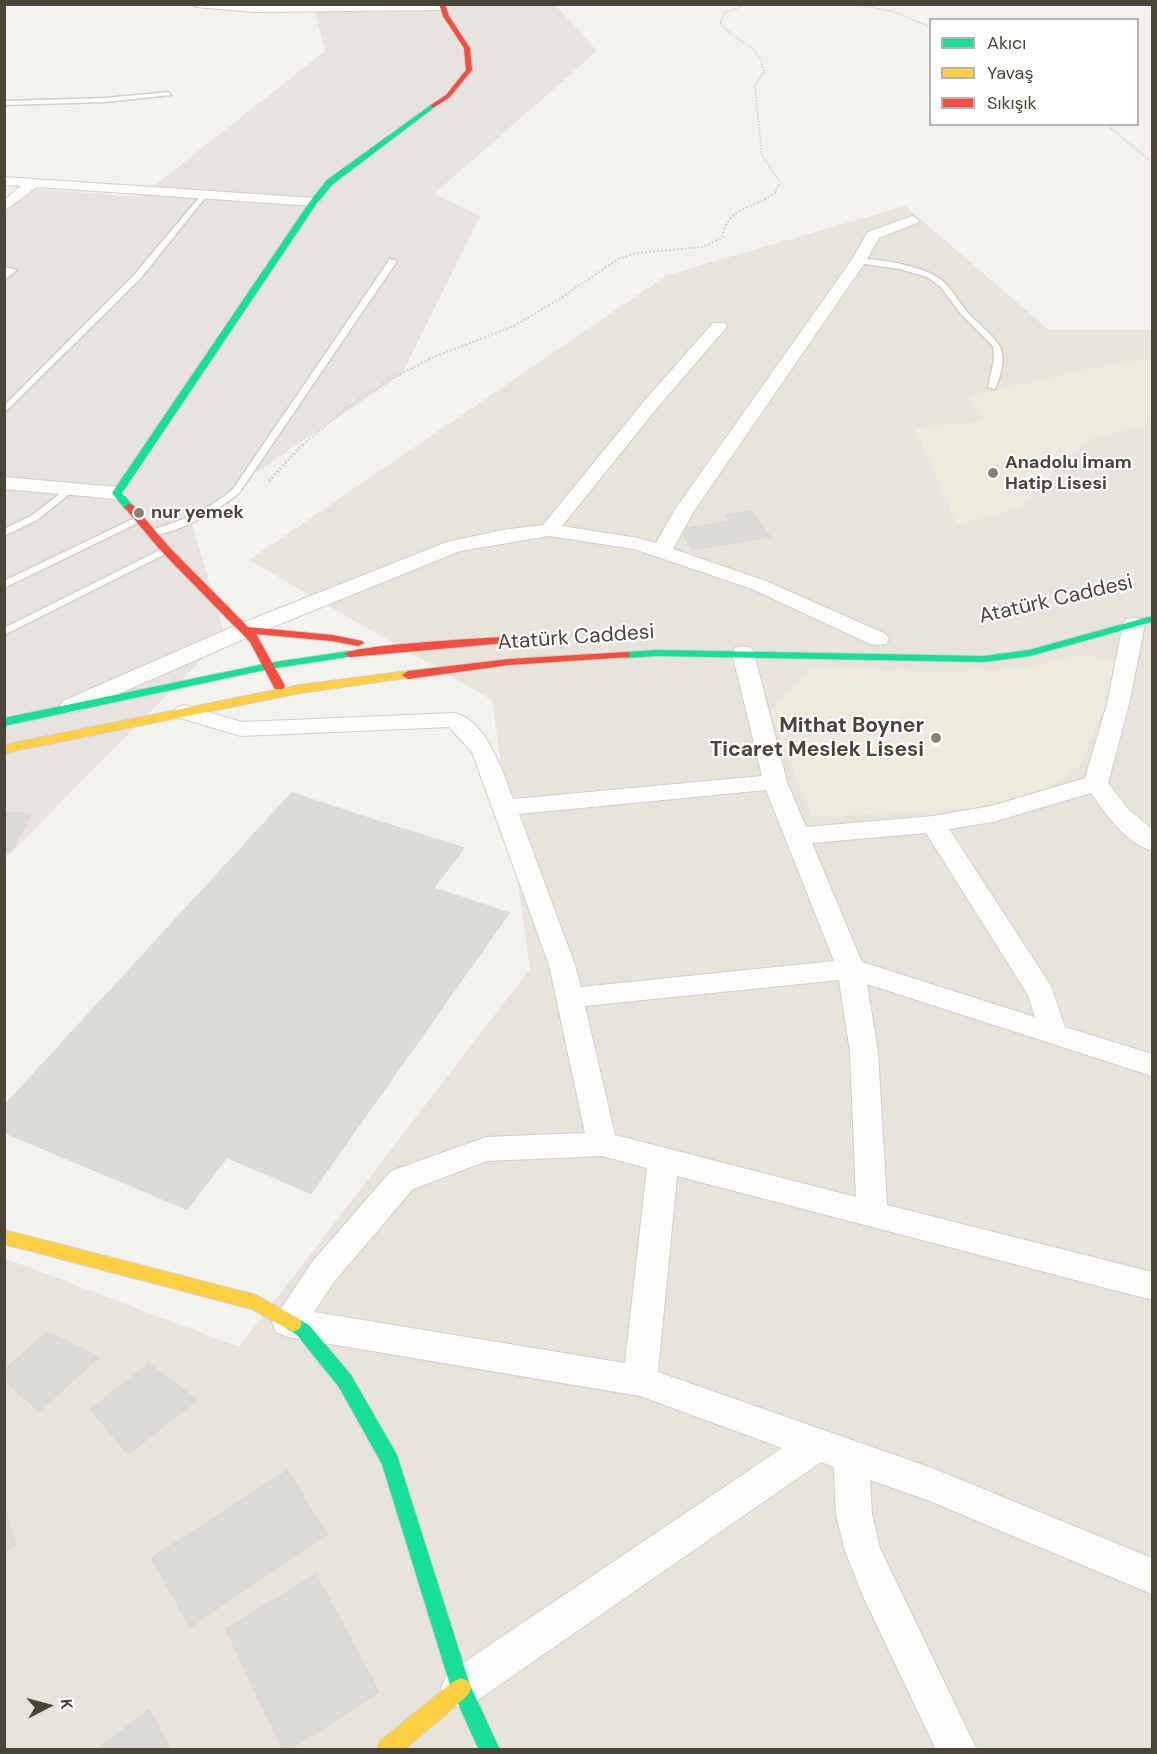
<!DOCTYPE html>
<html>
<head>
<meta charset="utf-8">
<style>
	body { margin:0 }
	#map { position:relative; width:1157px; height:1754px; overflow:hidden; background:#f3f2ee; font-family:"DM Sans",sans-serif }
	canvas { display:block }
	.frame { position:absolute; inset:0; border:6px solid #4b4438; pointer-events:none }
	.legend { position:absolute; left:929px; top:18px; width:210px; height:108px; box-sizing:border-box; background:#fff; border:2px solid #b7b4af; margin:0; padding:8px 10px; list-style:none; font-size:18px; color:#4b4438 }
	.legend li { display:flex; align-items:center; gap:12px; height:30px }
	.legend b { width:30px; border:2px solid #b7b4af }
	.north { position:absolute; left:18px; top:1676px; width:60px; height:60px; -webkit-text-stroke:4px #fff; paint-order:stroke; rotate:84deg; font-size:16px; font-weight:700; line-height:24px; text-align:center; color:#4b4438 }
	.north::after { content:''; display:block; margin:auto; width:21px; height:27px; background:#4b4438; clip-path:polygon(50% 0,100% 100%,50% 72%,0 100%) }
</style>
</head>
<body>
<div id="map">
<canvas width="1157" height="1754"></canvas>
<div class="frame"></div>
<ul class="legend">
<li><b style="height:8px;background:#16e098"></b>Akıcı</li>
<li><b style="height:8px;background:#ffcf43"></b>Yavaş</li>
<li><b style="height:8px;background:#f24e42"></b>Sıkışık</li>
</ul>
<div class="north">K</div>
</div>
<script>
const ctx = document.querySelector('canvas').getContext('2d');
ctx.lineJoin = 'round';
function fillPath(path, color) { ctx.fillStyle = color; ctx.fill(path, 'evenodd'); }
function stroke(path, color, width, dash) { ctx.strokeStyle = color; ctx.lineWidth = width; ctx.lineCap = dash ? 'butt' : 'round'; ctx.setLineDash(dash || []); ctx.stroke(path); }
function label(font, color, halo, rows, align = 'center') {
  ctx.font = font + ' "DM Sans",sans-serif'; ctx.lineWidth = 4.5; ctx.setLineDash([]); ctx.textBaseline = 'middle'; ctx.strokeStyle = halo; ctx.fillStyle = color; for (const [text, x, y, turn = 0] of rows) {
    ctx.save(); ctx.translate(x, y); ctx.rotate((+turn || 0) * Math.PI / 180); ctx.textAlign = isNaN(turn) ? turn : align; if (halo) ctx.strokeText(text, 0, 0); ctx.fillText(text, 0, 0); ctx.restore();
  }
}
fillPath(new Path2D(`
	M905,206l144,124h103v1419h-1147l-1,-491 235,89 291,-378 -38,-269 -243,-140 418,-285z`), '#e7e4db');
fillPath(new Path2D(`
	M443,5h112l42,46 -163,143 46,22 -78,158 -212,143 35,119 -220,223v-655l21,-16 114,9 185,-146 -10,-39z`), '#e7e3df');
fillPath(new Path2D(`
	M1152,359v63l-66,18 -68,67 -61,18 -42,-97 68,-7 -14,-25 149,-33z
	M1086,655l34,11 -39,99 -34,25 -70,18 -165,9 -42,-106 42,-44 125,5 82,-3z`), '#eee9dd');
const building = new Path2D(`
	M752,511l18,26 -77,12 -13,-20 50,-8 -4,-6z
	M292,793l82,27 -292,345 -78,-33v-26z
	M4,812l27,2 -20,38h-7z
	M374,820l90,28 -277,361 -105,-44z
	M433,888l76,25 -198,280 -85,-36z
	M47,1332l52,25 -60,54 -35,-31v-9z
	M149,1364l48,36 -69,54 -37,-45z
	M287,1471l40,63 -137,93 -38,-69z
	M4,1505l12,40 -12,6z
	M316,1575l63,117 -91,58h-5l-57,-121z
	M149,1710l23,40h-75z`);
fillPath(building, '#dddbd6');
stroke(building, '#dcd9d3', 1.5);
const lane = new Path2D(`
	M169,92l2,3 -66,7 -101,3v-4l101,-3z
	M203,193l5,1 -68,85 -136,134v-7l130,-131z
	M390,259l7,2 -158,232c-18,16 -67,44 -91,42v-4c31,-9 60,-20 85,-42z
	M855,259c24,-1 71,7 89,23 10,10 16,23 26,33 27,27 43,31 25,74l-7,-2 6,-27 -1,-14 -32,-32 -21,-28 -13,-9 -27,-8 -42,-6 -4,-2z
	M4,267l13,3 -13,10v-6l3,-3h-3z
	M70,486l4,3 -1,2 -36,29 -33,16v-7l27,-13z
	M139,516l5,3 -2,2 -138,67v-7z
	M166,547l3,1v4l-165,83v-7z`);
const street = new Path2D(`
	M191,4h254l2,3 -5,3 -188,2 -58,-5z
	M4,177l310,21 7,4 -7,4 -277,-19 -33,24v-11l17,-14 -17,-1z
	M912,216l7,4 -2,3 -38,15 -13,23 -172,250 -21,38 93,32 120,53 3,5 -3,5 -8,1 -8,-1 -118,-55 -118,-40 -85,-13 -89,15 -207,84 -174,76 -8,2 -8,-2 -3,-5 3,-5 174,-76 210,-83 56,-12 40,-5 102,-125 68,-77h12l2,3 -2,3 -68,79 -95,118 76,12 18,5 18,-32 177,-250 17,-29z
	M4,477l113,10 7,2 3,4 -3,4 -7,2 -113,-10z
	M1134,618l8,1 3,5 -16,80 -21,79 20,26 24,20v21c-25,-5 -47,-37 -61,-57l-98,29 -44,7 102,157 14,41 87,27v22l-285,-92 11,68 9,153 265,67v28l-475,-124 -19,196 274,96 220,90v36l-225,-94 -57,-20 2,34 8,34 97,202h-41l-74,-156 -18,-46 -8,-34 -2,-47 -13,-5 -346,240 -14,6 -14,-6 -6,-14 6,-14 335,-226 -142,-52 -352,-59 -12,-5 -4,-10 40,-60 79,-91 95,-34 99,-4 -36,-168 -77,-213 -23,-25 -208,9 -64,-19 -3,-5 3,-5 8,-2 57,17 213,-9c32,8 48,59 58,86l249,-23 -30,-123 3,-5 8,-2 8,2 3,5 33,129 19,45 127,-11 58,-10 94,-28 22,-74 16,-80 3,-5zM766,790l68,171 -253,26 -6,-22 -56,-151zM926,833l102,162 7,22 -173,-55 -50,-119zM839,980l11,72 6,145 -241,-62 -30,-129zM602,1156l45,12 -22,195 -311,-51 20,-30 79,-93 74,-28z`);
const fast = new Path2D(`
	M431,105l5,1 -103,78 -16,19 -195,290 12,14 -5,3 -4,-1 -13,-16 199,-293 16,-20z
	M1152,616v6l-122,34 -46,6 -327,-6 -31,2 -6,-3 6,-3 31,-2 327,6 45,-6z
	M350,651l6,3 -2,2 -85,13 -265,57v-8l265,-55z
	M293,1316l16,9 42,50 46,80 73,230 30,65h-21l-28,-62 -69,-224 -43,-77 -42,-52 -10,-6 -3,-5 3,-5z`);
const slow = new Path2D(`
	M408,671l4,2 2,2 -2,2 -112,16 -296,60v-8l296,-60z
	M4,1230l252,65 43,24 3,5 -3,5 -6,3 -41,-23 -248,-65z
	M461,1678l7,3 3,7 -3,7 -64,55h-27l2,-8 75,-61z`);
const jam = new Path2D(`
	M439,4h6l4,12 21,32 2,22 -22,27 -17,11 -2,-3 15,-10 20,-25 -2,-22 -21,-32z
	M129,504l4,1 37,43 78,79 84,8 30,6 2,2 -6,3 -26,-5 -76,-7 29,52 -2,3h-8l-25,-47 -88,-90 -38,-45z
	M535,635l6,3 -2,2 -189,17 -6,-3c12,-10 164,-17 191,-19z
	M626,652l4,1v4l-121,8 -101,14 -6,-4 6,-4 101,-12z`);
stroke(lane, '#d1cfcb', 3);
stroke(street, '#d1cfcb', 2);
stroke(fast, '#d3cfc4', 2);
stroke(slow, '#d3cfc4', 2);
stroke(jam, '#d3cfc4', 2);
stroke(new Path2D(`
	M748,4l-24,9 -4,9c14,21 39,20 44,49l-9,15 7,70 18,26 -6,12
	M855,4l40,8 35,15
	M1106,124l43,36`), '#d3d2cc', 1.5, [1.5, 1.5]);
stroke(new Path2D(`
	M303,445l42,-36 44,-29 47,-24 78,-30 44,-26 60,-41 18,-6 66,-6 20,-9c5,-33 32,-28 54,-46`), '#d3d2cc', 2, [2, 2]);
stroke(new Path2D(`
	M269,481l35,-38`), '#d3d2cc', 3, [2, 2]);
fillPath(lane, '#fdfdfc');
fillPath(street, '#fdfdfc');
fillPath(fast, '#16e098');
fillPath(slow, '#ffcf43');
fillPath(jam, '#f24e42');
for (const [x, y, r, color] of [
	[993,473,6,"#868178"],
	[139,513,6,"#868178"],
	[936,738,6,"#868178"]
]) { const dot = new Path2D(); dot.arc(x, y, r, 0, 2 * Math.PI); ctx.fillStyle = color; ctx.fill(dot); stroke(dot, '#fff', 2); }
label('bold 18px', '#4b4438', '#fff', [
	["Anadolu İmam",1005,463],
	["Hatip Lisesi",1005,484],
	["nur yemek",151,513]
], 'left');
label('21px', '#4b4438', '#fff', [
	["Atatürk Caddesi",1056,600,-13],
	["Atatürk Caddesi",576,638,-4]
]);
label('bold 21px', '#4b4438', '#fff', [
	["Mithat Boyner",924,726],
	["Ticaret Meslek Lisesi",924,750]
], 'right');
</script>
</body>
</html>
